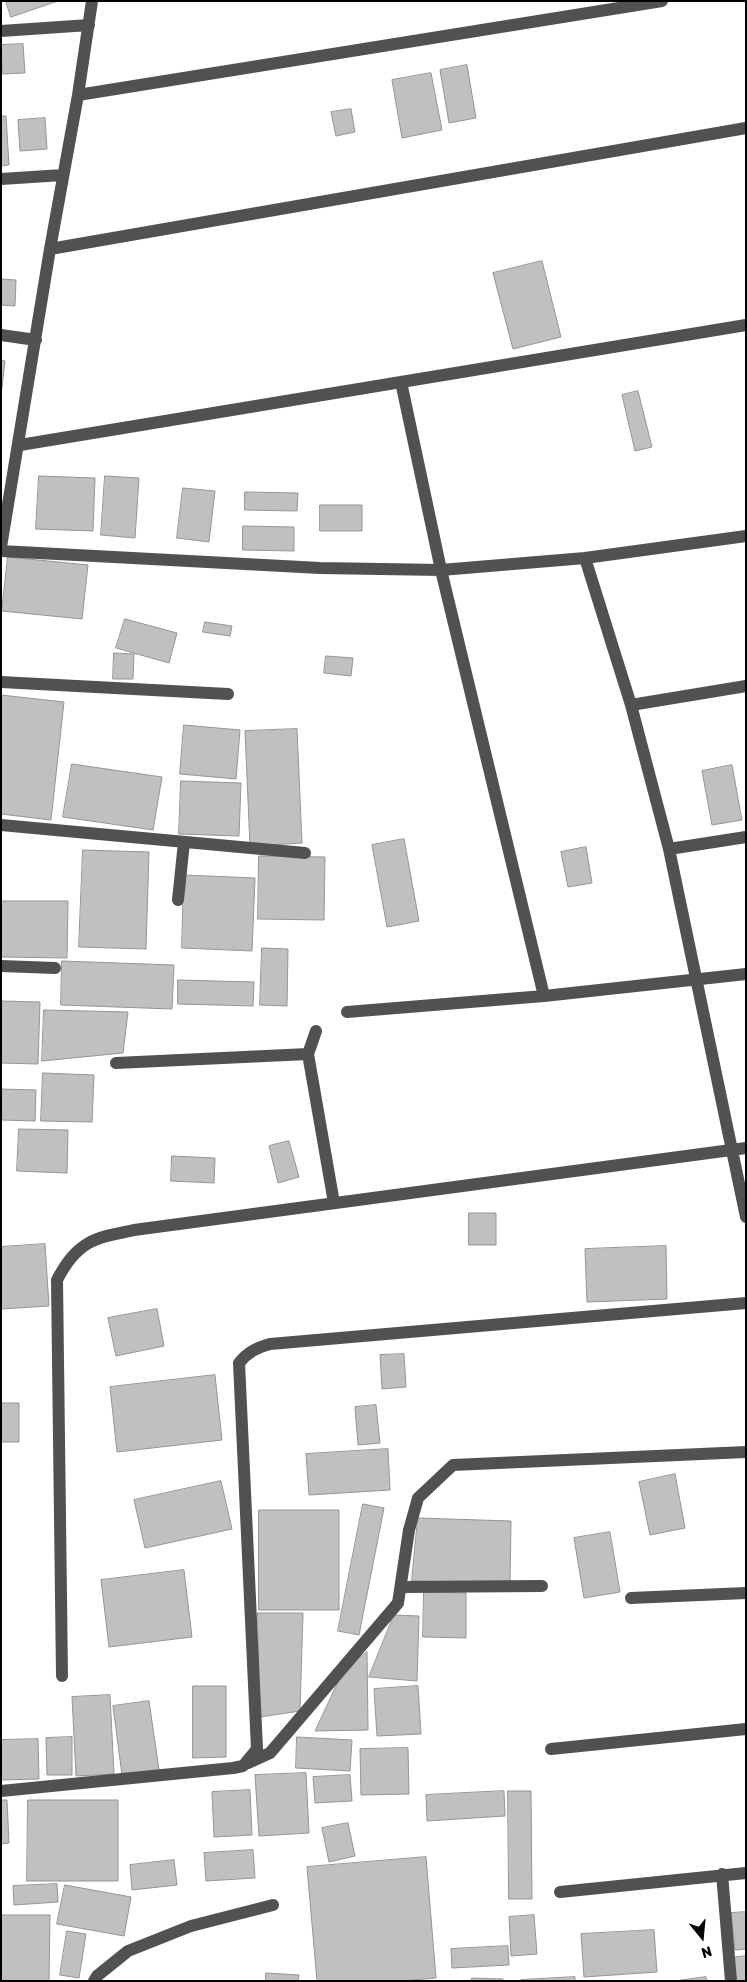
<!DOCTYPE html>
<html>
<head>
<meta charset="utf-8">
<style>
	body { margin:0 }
	#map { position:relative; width:747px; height:1982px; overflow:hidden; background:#fff; font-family:Rubik,sans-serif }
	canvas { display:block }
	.frame { position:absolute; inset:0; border:2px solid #000; pointer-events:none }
	.north { position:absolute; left:677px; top:1912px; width:50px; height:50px; -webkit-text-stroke:4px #fff; paint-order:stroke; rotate:163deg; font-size:14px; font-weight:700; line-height:20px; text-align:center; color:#000 }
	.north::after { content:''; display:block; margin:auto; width:18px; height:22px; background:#000; clip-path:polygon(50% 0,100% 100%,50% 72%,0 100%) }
</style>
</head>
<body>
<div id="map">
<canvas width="747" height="1982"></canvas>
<div class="frame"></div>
<div class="north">N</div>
</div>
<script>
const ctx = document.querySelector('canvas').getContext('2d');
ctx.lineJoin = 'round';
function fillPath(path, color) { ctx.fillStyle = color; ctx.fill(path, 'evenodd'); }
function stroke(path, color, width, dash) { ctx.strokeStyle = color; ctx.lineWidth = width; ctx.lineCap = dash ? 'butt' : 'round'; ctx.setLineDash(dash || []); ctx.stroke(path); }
const building = new Path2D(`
	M6,1h52l-47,16z
	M23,44l2,29 -23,1 -1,-29z
	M467,65l9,53 -27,5 -9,-53z
	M431,73l11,57 -40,8 -10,-58z
	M351,109l4,23 -19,4 -5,-24z
	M1,116h5l3,49 -8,1z
	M45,118l2,31 -27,2 -2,-31z
	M542,261l19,76 -48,12 -20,-76z
	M1,279l15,1 -1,26 -14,-1z
	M1,360l4,1 -3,27h-1z
	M638,391l14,56 -17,4 -13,-56z
	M39,476l56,2 -2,53 -57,-2z
	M105,476l34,2 -4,60 -34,-3z
	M183,488l32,3 -6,51 -32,-4z
	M245,492l53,1 -1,18 -52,-1z
	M320,505h42v26h-42z
	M243,526l51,1v24l-51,-1z
	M8,557l80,8 -6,54 -80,-8z
	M125,619l52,14 -8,30 -53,-15z
	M205,622l27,4 -2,10 -27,-4z
	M114,653l20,1 -1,25h-20z
	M326,656l27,2 -2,18 -27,-3z
	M1,695l63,7 -13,118 -50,-6z
	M184,725l56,5 -4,49 -56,-5z
	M297,729l5,114 -52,3 -5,-115z
	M72,764l90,13 -9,53 -90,-13z
	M732,765l10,55 -30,5 -10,-54z
	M181,781l60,2 -2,53 -60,-2z
	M404,839l15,82 -32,6 -15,-82z
	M586,847l6,36 -24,4 -7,-35z
	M83,850l66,2 -3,97 -67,-2z
	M259,856l66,1 -1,63 -66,-1z
	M184,875l71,3 -3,73 -70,-3z
	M1,901h67l-1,57 -66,-1z
	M262,948l26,1 -1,57 -27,-1z
	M62,961l112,4 -2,44 -111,-4z
	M178,980l76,2 -1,24 -75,-2z
	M1,1001l39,1 -2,62 -37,-1z
	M44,1010l84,2 -5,41 -81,8z
	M43,1073l51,2 -2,47 -51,-1z
	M1,1089l35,1 -1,31 -34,-1z
	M19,1129l49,1 -1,43 -50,-2z
	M289,1141l10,36 -21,6 -9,-37z
	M172,1156l43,2 -1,25 -43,-2z
	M469,1213h27v32h-27z
	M45,1244l4,62 -48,3v-62z
	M666,1246l1,53 -80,3 -2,-53z
	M157,1309l7,37 -48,10 -8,-38z
	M404,1354l2,33 -24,2 -2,-34z
	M215,1375l7,65 -105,12 -7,-65z
	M1,1403h18v39h-18z
	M376,1405l4,38 -22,2 -3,-38z
	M388,1449l2,41 -81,5 -3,-41z
	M675,1474l10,54 -35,7 -11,-53z
	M221,1481l11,48 -87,19 -11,-48z
	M363,1504l21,4 -25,127 -21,-4z
	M259,1510h80v100h-80z
	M418,1518l93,3 -1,63 -98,-3z
	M610,1532l10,60 -36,6 -10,-60z
	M184,1570l8,67 -83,10 -8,-67z
	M424,1592l42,1v45l-43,-1z
	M258,1613h45l-3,98 -40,6z
	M394,1615l25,1 -2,65 -48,-4z
	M367,1652l1,78 -53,1 28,-60z
	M193,1686h33v71l-33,1z
	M418,1686l3,48 -44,2 -3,-47z
	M110,1695l4,79 -38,2 -4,-79z
	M149,1701l10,69 -37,5 -9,-69z
	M72,1737v38h-25l-1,-37z
	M297,1737l55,3 -2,31 -54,-3z
	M38,1739l1,40 -38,1v-40z
	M408,1748l1,46 -48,1 -1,-46z
	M306,1773l3,60 -50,3 -4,-61z
	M350,1775l2,26 -37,2 -2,-26z
	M250,1790l2,45 -38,2 -2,-45z
	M504,1791l1,25 -78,5 -1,-26z
	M508,1791h23l1,108h-23z
	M1,1800h6l2,43 -8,1z
	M28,1800h90v81h-91z
	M348,1823l7,33 -26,6 -7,-34z
	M253,1850l2,28 -49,3 -2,-28z
	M426,1857l10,121 -34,3h-85l-10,-114z
	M174,1860l3,25 -45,5 -2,-25z
	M57,1884l1,18 -44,3 -1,-19z
	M65,1885l66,12 -7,39 -67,-12z
	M746,1912v37l-11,1 -4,-37z
	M1,1915h49l-1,66h-48z
	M534,1915l3,39 -26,2 -2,-39z
	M654,1930l3,42 -73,5 -3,-43z
	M67,1931l19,3 -7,44 -19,-3z
	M508,1946l1,19 -57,3 -1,-19z
	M746,1956v25h-13l-3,-23z
	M266,1973l33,2 -1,6h-32z
	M575,1977v4h-54v-1z
	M706,1977l1,4h-32z
	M472,1978l31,1v2h-32z`);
fillPath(building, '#c0c0c0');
stroke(building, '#959595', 1);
stroke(new Path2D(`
	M1,31l88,-6
	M78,95l584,-94
	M1,179l62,-4
	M50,249l696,-121
	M1,335l35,5
	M401,382l40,188 103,426
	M20,445l726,-120
	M1,547l49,-298 28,-154 14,-94
	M1,551l319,17 121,2 144,-12 161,-22
	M585,558l46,147 38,144 77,368
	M1,682l227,12
	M631,705l115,-19
	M1,825l304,28
	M669,849l77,-12
	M178,900l6,-58
	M1,966l54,2
	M347,1012l197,-16 202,-22
	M316,1031l-8,23 26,149
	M116,1063l192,-9
	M402,1587l140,-1
	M631,1598l115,-5
	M62,1676l-5,-396c20,-39 37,-42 77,-50l612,-82
	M551,1749l195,-20
	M248,1763l22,-10 128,-150 11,-73 9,-32 35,-33 293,-13
	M1,1791l232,-23 10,-2 14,-17 -18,-386c9,-11 17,-15 31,-19l476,-41
	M722,1874l9,107
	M560,1892l186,-19
	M94,1981l3,-5 31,-25 63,-25 82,-21`), '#515151', 12);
</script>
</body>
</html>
